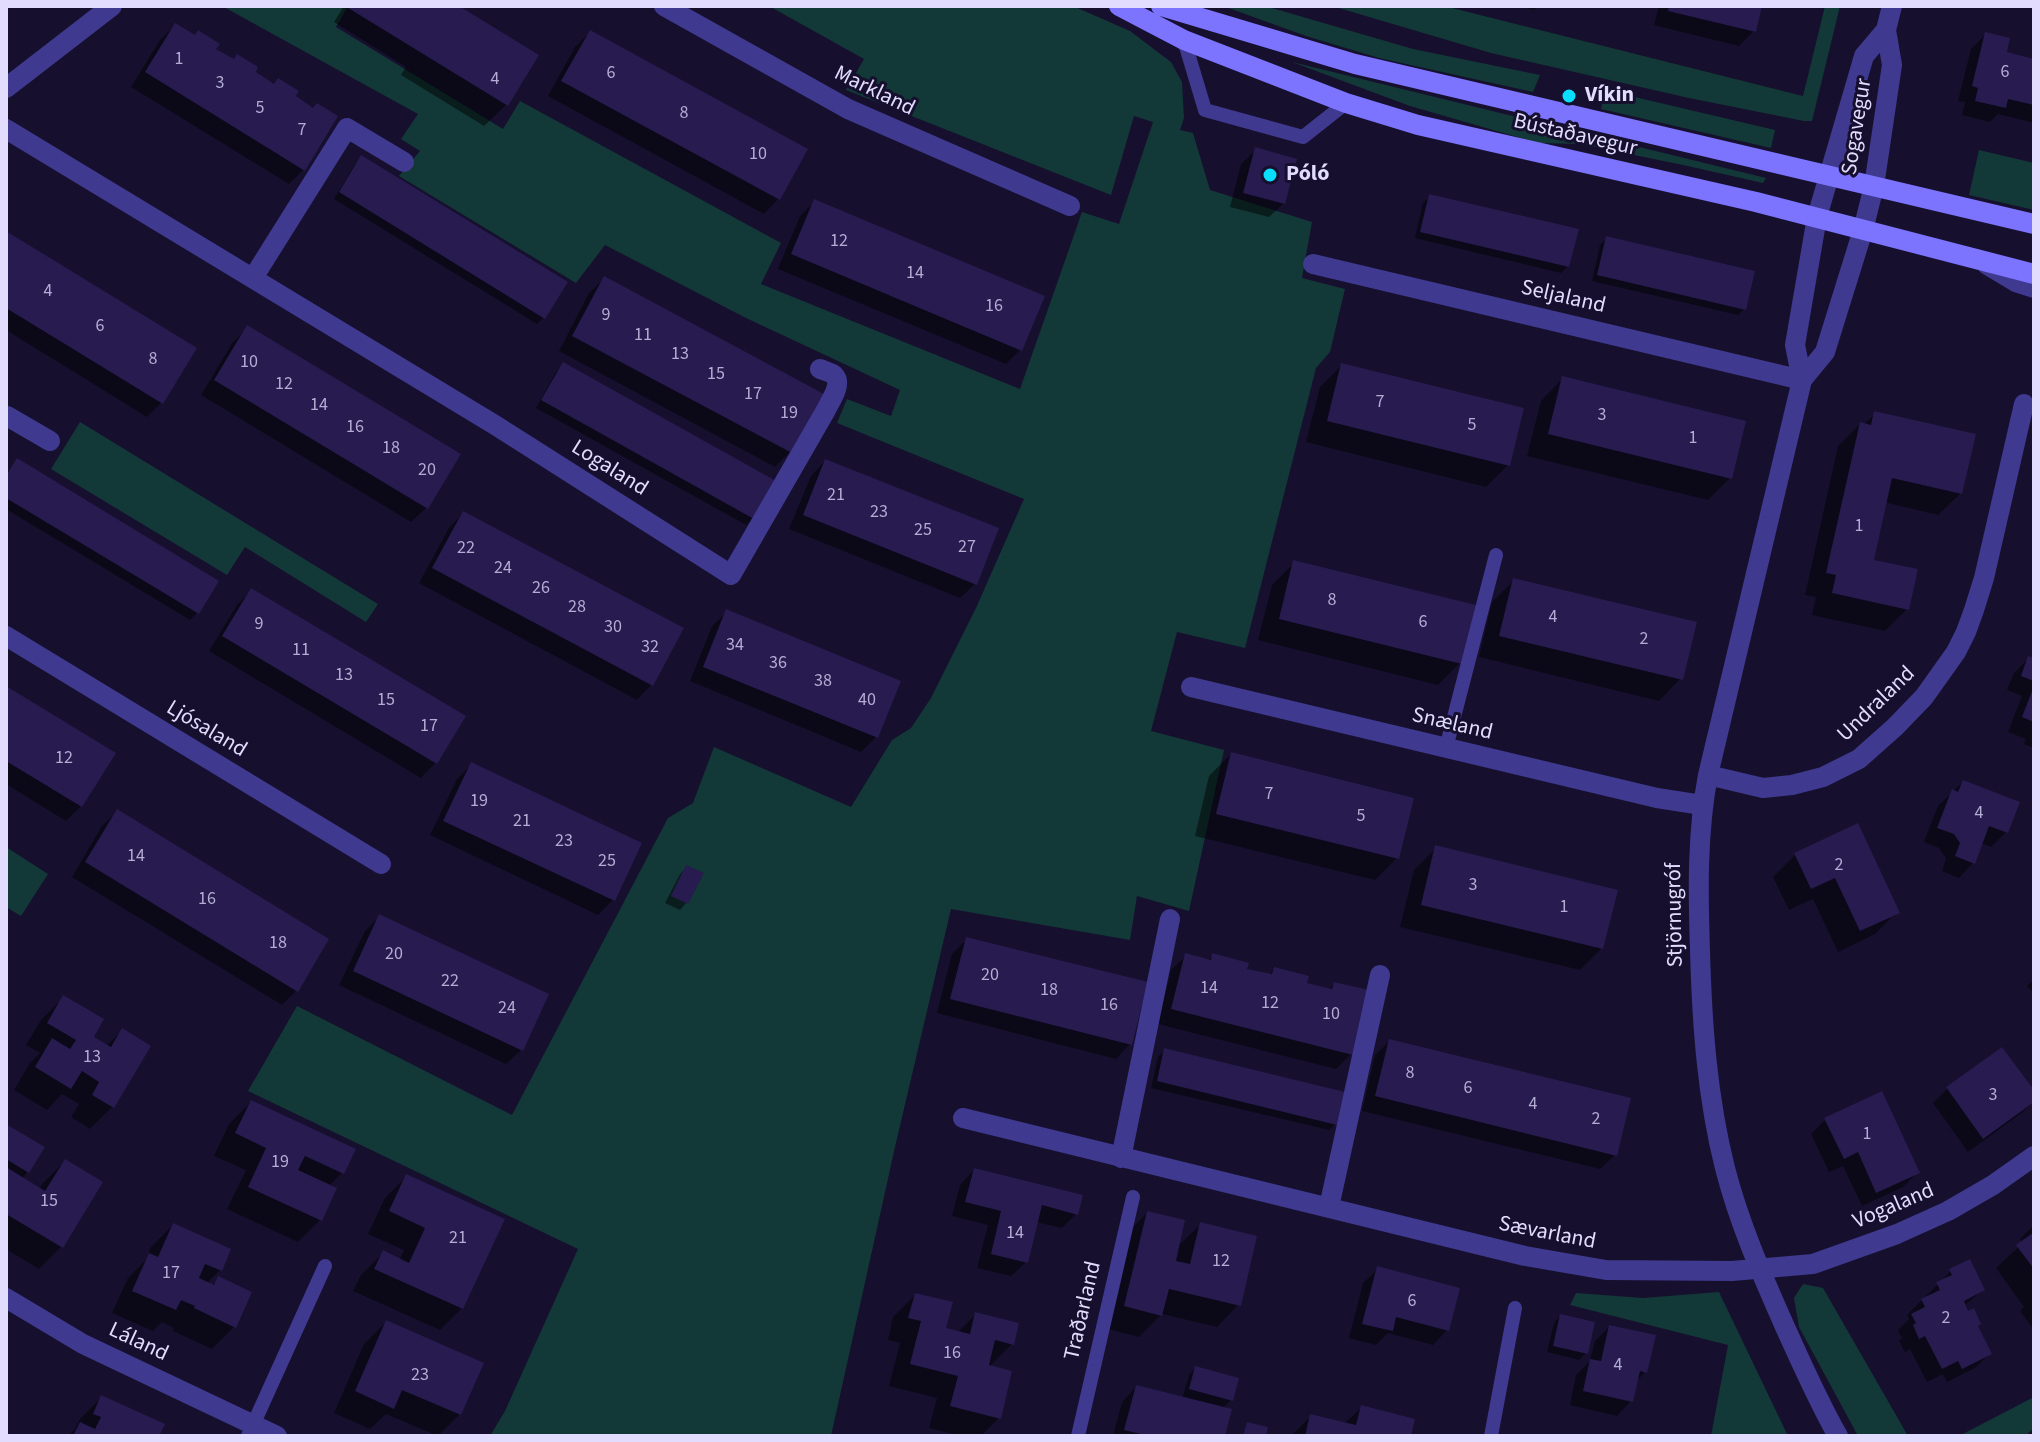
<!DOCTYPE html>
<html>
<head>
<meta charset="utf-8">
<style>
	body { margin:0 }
	#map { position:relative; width:2040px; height:1442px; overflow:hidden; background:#16102e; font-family:"Source Sans 3",sans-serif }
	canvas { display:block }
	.frame { position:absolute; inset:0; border:8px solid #e2ddff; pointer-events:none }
</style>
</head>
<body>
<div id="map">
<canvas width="2040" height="1442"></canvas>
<div class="frame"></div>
</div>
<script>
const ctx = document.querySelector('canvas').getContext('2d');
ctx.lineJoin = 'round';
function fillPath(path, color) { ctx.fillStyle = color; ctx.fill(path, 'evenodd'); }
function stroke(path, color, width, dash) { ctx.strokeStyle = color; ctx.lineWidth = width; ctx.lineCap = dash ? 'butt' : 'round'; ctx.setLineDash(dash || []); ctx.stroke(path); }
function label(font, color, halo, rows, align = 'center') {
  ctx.font = font + ' "Source Sans 3",sans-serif'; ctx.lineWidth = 6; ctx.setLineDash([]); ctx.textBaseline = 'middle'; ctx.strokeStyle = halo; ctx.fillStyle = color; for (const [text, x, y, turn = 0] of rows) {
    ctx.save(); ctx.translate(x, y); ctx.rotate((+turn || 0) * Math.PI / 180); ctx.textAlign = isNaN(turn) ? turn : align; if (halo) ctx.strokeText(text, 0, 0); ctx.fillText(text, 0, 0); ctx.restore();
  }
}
fillPath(new Path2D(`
	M222,6h126l-12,21 167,102 17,-28 261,142 -20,41 259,105 62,-177 37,12 34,-102 -19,-6 -23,79 -265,-105 18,-31 -95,-53h304l57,25 41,31 11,20 2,36 -4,12 13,3 17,57 102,32 -10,56 43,11 -15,63 -14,16 -71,280 -68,-16 -26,99 73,19 -35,161 -52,-15 -7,44 -179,-31 -56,238 -64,289h-341l15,-25 73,-162 -330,-158 49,-85 215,109 156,-297 25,-15 21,-56 137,60 41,-67 19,-12 20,-30 45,-90 48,-109 -187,-76 10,-24 44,17 9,-26 -154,-72 -141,-73 -29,38 -177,-107 21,-25 -19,-12 17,-25z
	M1223,6h42l148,43 127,26 -7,17 -154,-34 -73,-22z
	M1332,6h112l359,90 22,-90h15l-28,115h-8l-115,-23 -198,-45z
	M1292,62l474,116 -3,5 -80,-18 -103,-21 -42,-1 -128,-37z
	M1605,90l170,40 -4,18 -170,-39z
	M1979,150l55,13v47l-65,-15z
	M80,422l298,182 -12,18 -121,-75 -18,28 -176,-106z
	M6,847l42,27 -27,42 -15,-9z
	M1803,1284l20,4 85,148h-50l-59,-109 -5,-29z
	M1719,1292l69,144h-77l17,-91 -158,-40 6,-12 67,5z
	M2034,1397v31l-9,8h-66z`), '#133838');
fillPath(new Path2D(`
	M344,6h111l51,99 -22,21 -83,-51 5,-8 -72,-45z
	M1521,6h17l-4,4z
	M1659,6h101l-6,25 -15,15 -85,-21z
	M175,25l118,72 10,73 -14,14 -158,-97 29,-47z
	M590,32l215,118 -27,49 -14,15 -216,-118 27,-49z
	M1986,34l18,20 30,6v63l-36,-9 -8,8 -28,-7 3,-13 -7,-1 13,-52z
	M1256,150l28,53 -15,14 -39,-10 11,-43z
	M362,158l182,159 -7,7 -203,-125 21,-35z
	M1430,196l138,70 -7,7 -146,-35 8,-35z
	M814,202l207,147 -15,15 -228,-95 22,-53z
	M6,234l156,168 -15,15 -141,-87z
	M1607,238l137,71 -6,6 -146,-34 8,-36z
	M604,279l217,116 -31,57 -15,15 -216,-116 30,-58z
	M248,328l210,127 -32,53 -15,14 -210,-127 32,-53z
	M563,365l190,153 -7,7 -210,-117 20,-36z
	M1342,365l166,100 -22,22 -180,-45 14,-55z
	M1563,378l167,100 -22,22 -181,-44 14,-55z
	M1875,414l86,79 -23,22 -54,-13 -13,59 36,48 -22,22 -73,-16 4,-18 -11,-2 33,-149 22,-22 3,1z
	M17,461l199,121 -19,31 -7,7 -184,-111v-34z
	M825,461l150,123 -15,14 -171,-69 22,-53z
	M463,513l218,116 -30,56 -14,15 -218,-117 30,-55z
	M1294,563l166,100 -22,22 -180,-45 14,-55z
	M1514,580l167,98 -22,23 -180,-44 13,-55z
	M252,590l211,127 -28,46 -14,15 -212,-127 28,-46z
	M727,612l171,70 -22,55 -15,15 -171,-71 22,-55z
	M2029,658l5,2v88l-10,-4 2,-5 -18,-7 14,-36 -15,-6 7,-17z
	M6,689l75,117 -15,15 -60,-37z
	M1231,754l166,104 -22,22 -180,-44 14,-60z
	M471,765l169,79 -27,56 -15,15 -168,-80 27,-56z
	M1963,782l43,50 -15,15 -10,-4 -8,20 -14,15 -17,-7 4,-13 -7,-10 -15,-6 14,-36z
	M117,812l179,179 -14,14 -210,-128 30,-51z
	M1436,848l166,100 -22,22 -180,-43 14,-57z
	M1795,855l102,57 -22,22 -37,18 -25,-53 -24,11 -16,-33z
	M687,867l14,7 -15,29 -6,7 -15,-7 15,-29z
	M380,916l141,134 -15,14 -167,-79 26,-54z
	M967,939l163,105 -14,15 -179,-46 15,-59z
	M1186,956l21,5 6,-5 31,14 24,6 6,-7 31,15 23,6 6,-6 17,70 -15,15 -178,-45 13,-54z
	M2034,979v15l-7,-8z
	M63,998l28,39 15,9 16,-15 -10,76 -22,22 -19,-12 8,-13 -17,-10 -15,16 -33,-20 16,-27 10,-10 -14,-8 15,-25z
	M1390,1041l225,114 -15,14 -238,-58 13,-56z
	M2002,1049l32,44v8l-11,11 -55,40 -35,-49 14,-14z
	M1165,1050l170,74 -6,6 -178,-42 7,-31z
	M251,1102l91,71 -13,13 6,3 -15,31 -22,22 -71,-33 19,-39 -32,-14 15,-32z
	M1826,1119l91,54 -14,14 -41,19 -19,-40 -14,6 -18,-38z
	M6,1128l22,44 -7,7 18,11 4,-7 22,-22 36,22 -40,64 -22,22 -33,-20z
	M974,1170l102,44 -14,14 -26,-6 -10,40 -15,14 -34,-8 11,-43 -36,-9 8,-31z
	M407,1176l55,132 -22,22 -87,-39 8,-16 22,-22 16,7 5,-10 -36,-16 17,-36z
	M1147,1213l29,35 24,-23 39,79 -22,23 -55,-13 -23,23 -36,-9 22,-93z
	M173,1225l47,45 -13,13 5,3 7,-8 15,49 -22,22 -39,-18 1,-3 -12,-6 -9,9 -41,-18 16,-35 18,-18 5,-13z
	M2034,1225v105l-14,-19 4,-4 -28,-39 27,-25 -3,-4z
	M1378,1269l69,61 -14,15 -45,-12 -12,12 -27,-7 14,-55z
	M1951,1271l32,19 -19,16 25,48 -14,14 -28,14 -4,-8 -16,8 -17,-33 -5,3 -6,-11 3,-3 -4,-8 11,-11 -2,-4z
	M915,1295l29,35 13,3 19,-19 36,30 -23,23 10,51 -18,18h-20l-32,-8 8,-30 -48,-12 11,-43 -12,-3 5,-23z
	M1560,1316l26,37 -7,7 -32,-8 7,-29z
	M386,1322l74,92 -22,22 -52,-22 -16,15 -36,-16 30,-69z
	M1609,1327l36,45 -9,10 -5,19 -14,15 -47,-11 6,-30 14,-14 5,-20z
	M1195,1368l36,32 -9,9 1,27h-110l9,-34 14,-15 46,12 7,-24z
	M102,1397l55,39h-89l7,-7 5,-10z
	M1361,1408l48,28h-118l20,-20 33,8z`), '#0007');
fillPath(new Path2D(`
	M345,6h114l80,49 -31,51z
	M1669,6h93l-6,26 -88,-21z
	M175,23l20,12 3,-5 22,14 -4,5 18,10 3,-5 21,13 -2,5 18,12 4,-6 21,13 -3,5 17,12 4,-5 21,13 -33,55 -160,-99z
	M590,30l218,119 -28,51 -219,-119z
	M1985,32l25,6 -3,14 27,7v46l-26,-6 -2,9 -31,-7 3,-13 -6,-2z
	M1255,147l42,12 -12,45 -42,-11z
	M361,155l207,127 -23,37 -206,-127z
	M1429,194l150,35 -10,38 -149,-35z
	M814,199l231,97 -23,55 -231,-97z
	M6,231l191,117 -34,56 -157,-96z
	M1606,236l149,35 -9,39 -149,-35z
	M604,276l220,118 -32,59 -220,-117z
	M247,325l214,129 -33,55 -214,-129z
	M563,362l213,119 -22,38 -213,-119z
	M1341,363l183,45 -14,58 -183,-45z
	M1562,376l184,45 -14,58 -184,-45z
	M1874,411l102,23 -14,60 -70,-16 -18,82 44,9 -9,41 -77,-17 4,-18 -10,-2 34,-151 11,3z
	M17,458l202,123 -20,33 -193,-116v-22z
	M825,459l174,69 -22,57 -174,-70z
	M463,511l221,117 -31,58 -221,-118z
	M1293,560l183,45 -14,59 -183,-45z
	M1513,578l184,44 -14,58 -184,-44z
	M251,588l215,128 -29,48 -215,-128z
	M726,609l175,72 -23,57 -175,-71z
	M2028,656l6,2v23l-13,-5z
	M6,686l110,67 -34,54 -76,-46z
	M2034,686v36l-12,-5z
	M1231,752l183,46 -15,61 -183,-45z
	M471,762l171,81 -27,58 -172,-80z
	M1963,780l57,22 -12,31 -19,-7 -14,38 -20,-8 5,-13 -6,-9 -17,-6 15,-39 6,3z
	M117,809l212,130 -31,53 -213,-130z
	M1858,823l42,90 -40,18 -25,-53 -24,11 -17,-36z
	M1435,845l183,45 -15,59 -182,-44z
	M686,865l18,8 -16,31 -17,-8z
	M379,914l170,80 -26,57 -170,-80z
	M966,937l182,45 -16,63 -182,-46z
	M1185,953l26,7 1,-7 37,10 -2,6 25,5 2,-7 35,9 -2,7 25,6 2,-7 35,8 -16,65 -182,-46z
	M63,995l41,24 -10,18 17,10 11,-19 29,18 -37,62 -22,-13 7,-13 -17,-11 -11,18 -36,-22 17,-29 18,11 6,-9 -29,-17z
	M1389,1039l242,59 -14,58 -242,-60z
	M2002,1047l32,43v12l-51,37 -37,-52z
	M1164,1048l181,44 -8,33 -180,-44z
	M1882,1091l38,82 -44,20 -18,-41 -14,7 -20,-41z
	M251,1100l105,49 -12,25 -39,-18 -7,14 39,18 -15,33 -74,-34 18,-39 -31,-15z
	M6,1124l39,23 -16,26 -23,-14z
	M65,1159l38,23 -40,66 -57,-34v-47l39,24z
	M974,1168l109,27 -5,20 -36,-10 -14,58 -37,-9 10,-43 -36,-9z
	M406,1174l99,45 -42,90 -89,-40 9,-19 26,13 16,-35 -36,-17z
	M1147,1211l38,9 -9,41 14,3 10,-42 57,14 -16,70 -72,-17 -7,27 -38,-10z
	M173,1223l58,26 -9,22 -17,-7 -6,14 15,7 4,-9 34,16 -16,36 -42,-20 1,-2 -14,-6 -5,10 -44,-19 17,-38 9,4z
	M2034,1232v37l-18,-24z
	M1970,1259l15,31 -21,11 4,10 6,-3 7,16 -3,2 14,28 -30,15 -4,-8 -16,8 -17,-33 -6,3 -6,-14 3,-2 -5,-9 14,-7 -4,-8 19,-9 -4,-8 16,-7 -3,-6z
	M1377,1266l83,22 -11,43 -53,-14 -3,14 -31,-7z
	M915,1293l38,9 -7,26 24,6 5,-22 44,11 -5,22 -19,-5 -6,25 23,6 -11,48 -51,-13 8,-30 -48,-12 11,-43 -13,-3z
	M1560,1314l35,8 -7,32 -35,-8z
	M386,1320l98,43 -23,52 -59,-25 -8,19 -39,-18z
	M1609,1325l47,10 -9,38 -7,-2 -7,31 -50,-11 7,-32 11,2z
	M1195,1366l44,12 -6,23 -44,-12z
	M1136,1385l96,24 -7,27h-76l-25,-6z
	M101,1395l64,29 -6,12h-86l7,-14 15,7 6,-12 -8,-3z
	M1361,1405l54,14 -4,17h-106l5,-22 46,11z
	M1247,1422l21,5 -2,9h-23z`), '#271b50');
stroke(new Path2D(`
	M1184,40l21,70 98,27 43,-34
	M1985,267l30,18 19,6
	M1446,748l50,-193
	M248,1436l77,-170
	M1078,1436l55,-239
	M1491,1436l24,-128`), '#3f398f', 14);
stroke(new Path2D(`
	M664,6l184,103 222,97
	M6,88l106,-82
	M6,129l489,296 236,150 95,-165c4,-9 17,-26 8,-35 -4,-3 -9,-4 -14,-6
	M1313,264l489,116
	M253,278l94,-150 57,34
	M1802,380l23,-28 38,-122 11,-44 18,-121 -6,-35 6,-24
	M6,418l1,-2 43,25
	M6,636l375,228
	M1191,687l466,111 45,7
	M1708,775l55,13 29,-3 31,-8 36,-18 36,-32 29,-30 32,-45 10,-20 8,-22 10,-32 40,-174
	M963,1118l562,138 81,14 126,1 81,-7 84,-30 51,-23 45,-26 41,-29
	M1121,1158l49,-239
	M1329,1207l51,-232
	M6,1298l77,46 194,92
	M1838,1436c-20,-35 -36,-72 -53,-109 -23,-52 -46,-104 -60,-159 -18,-71 -23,-145 -25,-217 -2,-59 -3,-118 8,-176l94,-395 -7,-35 22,-128 47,-161 22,-26`), '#3f398f', 20);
stroke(new Path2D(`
	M1119,6l65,34 162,63 72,22 338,77 278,72
	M1161,6l194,58 679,160`), '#7c74ff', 20);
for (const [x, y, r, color] of [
	[1569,96,8,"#09deff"],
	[1270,175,8,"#09deff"]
]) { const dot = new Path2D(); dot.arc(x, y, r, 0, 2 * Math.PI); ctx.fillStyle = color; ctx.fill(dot); stroke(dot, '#16102e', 3); }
label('18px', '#b3acd3', null, [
	["1",179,60],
	["6",2005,73],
	["6",611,74],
	["4",495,80],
	["3",220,84],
	["5",260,109],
	["8",684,114],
	["7",302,131],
	["10",758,155],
	["12",839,242],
	["14",915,274],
	["4",48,292],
	["16",994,307],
	["9",606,316],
	["6",100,327],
	["11",643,336],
	["13",680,355],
	["8",153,360],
	["10",249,363],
	["15",716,375],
	["12",284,385],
	["17",753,395],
	["7",1380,403],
	["14",319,406],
	["19",789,414],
	["3",1602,416],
	["5",1472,426],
	["16",355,428],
	["1",1693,439],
	["18",391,449],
	["20",427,471],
	["21",836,496],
	["23",879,513],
	["1",1859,527],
	["25",923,531],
	["27",967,548],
	["22",466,549],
	["24",503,569],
	["26",541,589],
	["8",1332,601],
	["28",577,608],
	["4",1553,618],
	["6",1423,623],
	["9",259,625],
	["30",613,628],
	["2",1644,640],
	["34",735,646],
	["32",650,648],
	["11",301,651],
	["36",778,664],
	["13",344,676],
	["38",823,682],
	["15",386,701],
	["40",867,701],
	["17",429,727],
	["12",64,759],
	["7",1269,795],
	["19",479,802],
	["4",1979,814],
	["5",1361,817],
	["21",522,822],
	["23",564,842],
	["14",136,857],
	["25",607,862],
	["2",1839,866],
	["3",1473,886],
	["16",207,900],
	["1",1564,908],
	["18",278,944],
	["20",394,955],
	["20",990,976],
	["22",450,982],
	["14",1209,989],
	["18",1049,991],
	["12",1270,1004],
	["16",1109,1006],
	["24",507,1009],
	["10",1331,1015],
	["13",92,1058],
	["8",1410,1074],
	["6",1468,1089],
	["3",1993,1096],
	["4",1533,1105],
	["2",1596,1120],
	["1",1867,1135],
	["19",280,1163],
	["15",49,1202],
	["14",1015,1234],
	["21",458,1239],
	["12",1221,1262],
	["17",171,1274],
	["6",1412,1302],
	["2",1946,1319],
	["16",952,1354],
	["4",1618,1366],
	["23",420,1376]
]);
label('22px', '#e2ddff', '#16102e', [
	["Markland",874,92,26],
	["Sogavegur",1858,127,-81],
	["Bústaðavegur",1575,136,13],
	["Seljaland",1563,298,13],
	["Logaland",609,469,32],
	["Undraland",1877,705,-44],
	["Snæland",1452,725,13],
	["Ljósaland",206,730,31],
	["Stjörnugróf",1676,915,-91],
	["Vogaland",1894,1207,-23],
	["Sævarland",1547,1234,11],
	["Traðarland",1084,1311,-77],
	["Láland",138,1343,25]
]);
label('bold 22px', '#e2ddff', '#16102e', [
	["Víkin",1585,96],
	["Póló",1286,175]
], 'left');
</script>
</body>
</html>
